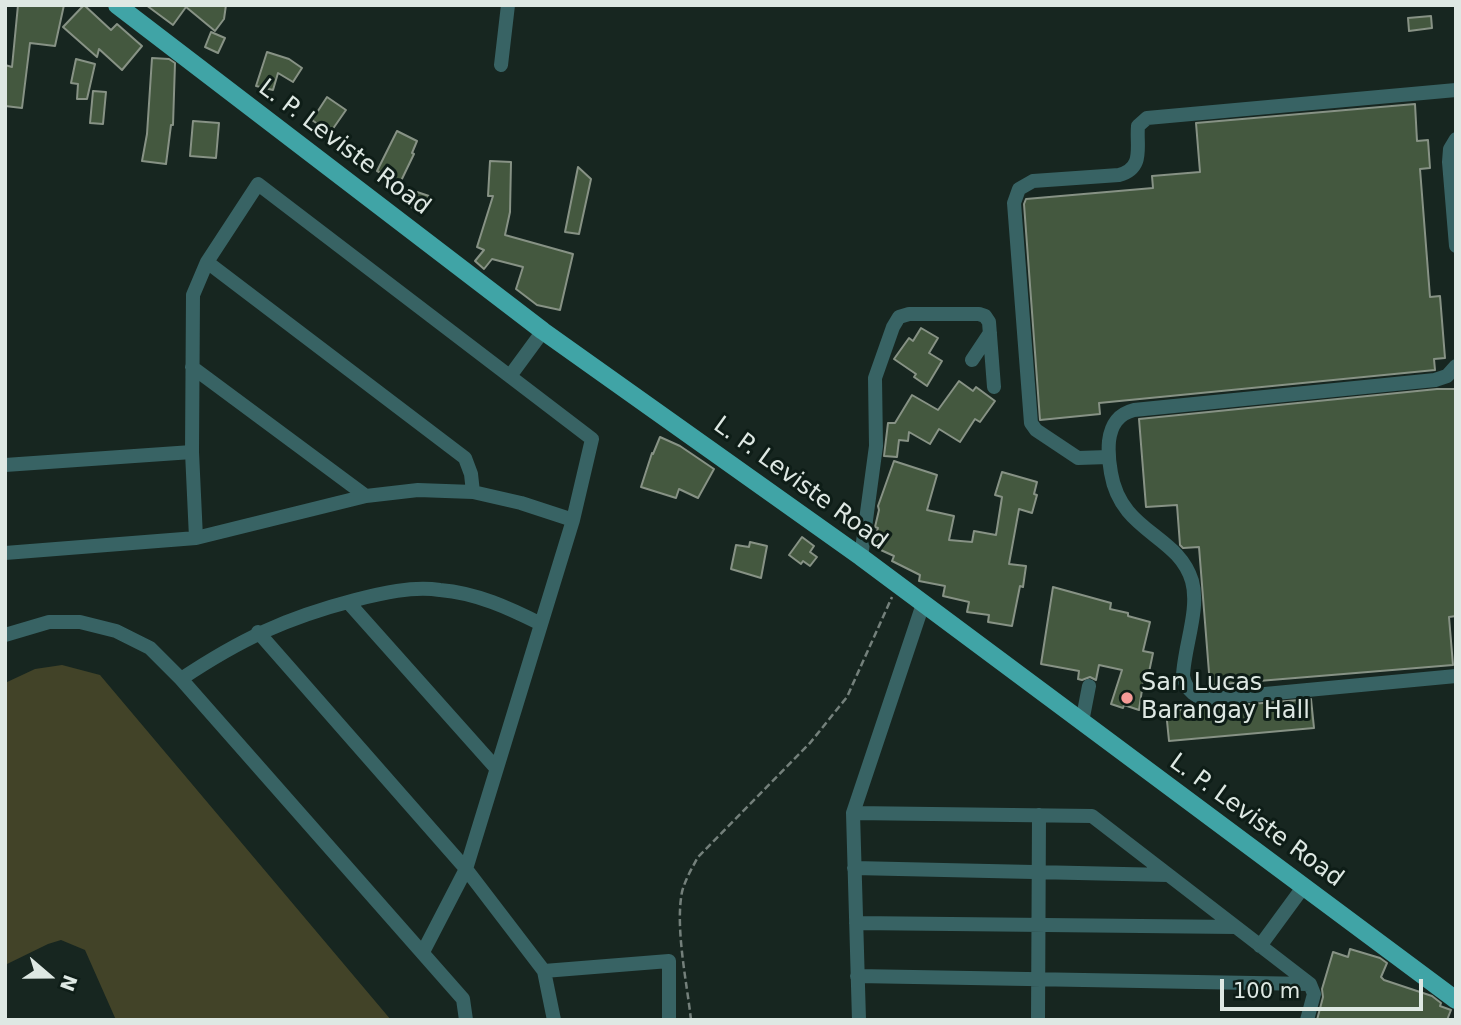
<!DOCTYPE html>
<html>
<head>
<meta charset="utf-8">
<style>
	body { margin:0 }
	#map { position:relative; width:1461px; height:1025px; overflow:hidden; background:#172620; font-family:"DejaVu Sans",sans-serif }
	canvas { display:block }
	.frame { position:absolute; inset:0; border:7px solid #dee8e3; pointer-events:none }
	.north { position:absolute; left:14px; top:941px; width:70px; height:70px; -webkit-text-stroke:5px #0e1d17; paint-order:stroke; rotate:110deg; font-size:19px; font-weight:700; line-height:28px; text-align:center; color:#dee8e3 }
	.north::after { content:''; display:block; margin:auto; width:24px; height:32px; background:#dee8e3; clip-path:polygon(50% 0,100% 100%,50% 72%,0 100%) }
	.scale { position:absolute; left:1220px; top:979px; width:203px; height:32px; box-sizing:border-box; border:4px solid #dee8e3; border-top:0; padding-left:9px; font-size:21px; line-height:24px; white-space:nowrap; color:#dee8e3; -webkit-text-stroke:5px #0e1d17; paint-order:stroke }
</style>
</head>
<body>
<div id="map">
<canvas width="1461" height="1025"></canvas>
<div class="frame"></div>
<div class="north">N</div>
<div class="scale">100 m</div>
</div>
<script>
const ctx = document.querySelector('canvas').getContext('2d');
ctx.lineJoin = 'round';
function fillPath(path, color) { ctx.fillStyle = color; ctx.fill(path, 'evenodd'); }
function stroke(path, color, width, dash) { ctx.strokeStyle = color; ctx.lineWidth = width; ctx.lineCap = dash ? 'butt' : 'round'; ctx.setLineDash(dash || []); ctx.stroke(path); }
function label(font, color, halo, rows, align = 'center') {
  ctx.font = font + ' "DejaVu Sans",sans-serif'; ctx.lineWidth = 6; ctx.setLineDash([]); ctx.textBaseline = 'middle'; ctx.strokeStyle = halo; ctx.fillStyle = color; for (const [text, x, y, turn = 0] of rows) {
    ctx.save(); ctx.translate(x, y); ctx.rotate((+turn || 0) * Math.PI / 180); ctx.textAlign = isNaN(turn) ? turn : align; if (halo) ctx.strokeText(text, 0, 0); ctx.fillText(text, 0, 0); ctx.restore();
  }
}
fillPath(new Path2D(`
	M62,665l38,10 291,345h-275l-31,-70 -24,-10 -13,4 -43,21v-282l30,-14z`), '#424328');
const building = new Path2D(`
	M18,5h46l-9,41 -25,-3 -8,65 -17,-2v-41l7,2z
	M84,5l27,25 6,-6 25,22 -20,24 -23,-21 -2,8 -34,-30z
	M146,5h80l-2,14 -9,12 -29,-24 -13,18z
	M1431,16l1,12 -23,3 -1,-13z
	M211,32l14,6 -7,15 -13,-6z
	M267,52l22,7 13,9 -9,14 -15,-9 -5,17 -17,-4z
	M152,58l17,1 6,4 -2,62h-2l-5,39 -24,-3 5,-27z
	M76,59l19,5 -8,35h-10l1,-15 -7,-1z
	M93,91l13,1 -3,32 -13,-1z
	M327,97l19,13 -16,23 -18,-13z
	M1415,104l2,37 11,-1 2,28 -10,1 10,128 10,-1 5,62 -11,1 1,11 -336,33 1,11 -60,6 -16,-216 2,-5 127,-11 -1,-12 48,-4 -4,-49z
	M193,121l26,2 -3,35 -26,-2z
	M397,131l20,10 -5,12 2,1 -14,29 -23,-12z
	M490,161l21,1 -1,50 -5,23 68,19 -13,56 -23,-5 -21,-16 7,-22 -31,-8 -8,10 -9,-8 9,-11 -7,-3 16,-51h-5z
	M578,167l13,12 -12,55 -14,-2z
	M417,192l12,4 -6,16 -12,-5z
	M921,328l17,10 -9,15 13,8 -15,25 -13,-9 2,-3 -22,-15 15,-21 4,3z
	M959,381l14,10 3,-4 19,14 -15,21 -5,-3 -15,23 -21,-13 -9,15 -21,-12 -1,9 -9,-1 -2,17 -13,-1 4,-33h7l17,-28 26,15z
	M1437,389h19v227l-7,1 4,48 -243,20 -11,-138 -16,1 -3,-3 -3,-40 -31,2 -7,-88z
	M660,437l20,9 34,23 -16,29 -19,-9 -3,9 -35,-11 11,-34 1,1z
	M894,461l43,14 -10,35 27,6 -5,24 23,2 2,-11 22,4 6,-38 -7,-2 7,-23 35,10 -3,12 3,1 -5,18 -13,-4 -10,55 17,2 -3,21 -3,-1 -8,40 -24,-4 1,-7 -22,-3 2,-10 -26,-6 2,-10 -26,-5 1,-6 -28,-14 2,-5 -22,-10 6,-18 -3,-1 4,-17 -1,-4z
	M802,537l12,9 -4,6 7,5 -7,9 -7,-5 -2,3 -12,-9z
	M750,542l17,4 -6,32 -30,-9 5,-24 13,2z
	M1053,587l58,16 -1,6 18,4v3l22,6 -7,29 10,2 -5,24 -4,-1 -5,34 -15,-5 -1,3 -12,-4 11,-34 -23,-5 -3,15 -6,-3 -8,3 -4,-1 1,-8 -38,-7z
	M1311,699l3,29 -145,13 -3,-30z
	M1350,949l30,9 7,5 -6,14 3,3 48,16 9,7 -1,3 11,4 -4,10h-130l6,-23 -1,-8 11,-37 15,5z`);
fillPath(building, '#44583f');
stroke(building, '#879285', 2);
stroke(new Path2D(`
	M691,1020c-4,-37 -16,-92 -9,-128 3,-12 10,-24 16,-35l112,-114 37,-46 45,-100`), '#74807b', 2.5, [7, 3.5]);
stroke(new Path2D(`
	M501,65l7,-60
	M1456,139l-6,10 -1,13 7,84
	M207,262l258,196 6,16 2,18
	M972,360l18,-27
	M1456,366l-9,10 -12,4 -301,30c-16,4 -23,15 -25,31 -1,11 0,21 2,32 10,60 67,61 81,108 8,28 -8,66 -9,95 3,15 14,23 29,23l244,-23
	M192,367l174,129
	M510,376l33,-45
	M1108,457l-30,1 -42,-28 -5,-7 -17,-220 5,-14 14,-8 86,-6c26,-7 17,-29 19,-49l9,-8 309,-28
	M5,465l187,-13
	M196,538l-4,-86 1,-157 14,-33 51,-78 334,255 -19,81 -107,349 -43,83
	M5,553l191,-15 170,-42 52,-6 55,2 48,11 52,17
	M861,557l15,-111 -1,-68 18,-51 6,-10 10,-3h70l6,2 4,6 5,65
	M348,602l148,166
	M258,632l208,237 78,102 10,49
	M5,635l44,-13h31l36,9 34,17 31,31 282,320 3,21
	M181,679c60,-40 105,-61 174,-79 27,-7 57,-14 85,-10 37,3 69,18 101,34
	M1082,722l7,-36
	M853,813l239,3 218,168 4,10 -7,26
	M854,868l314,7
	M856,923l380,4
	M1260,946l44,-60
	M544,971l125,-10v59
	M857,976l453,8
	M859,1020l-6,-207 70,-209
	M1038,1020l1,-205`), '#386364', 14);
stroke(new Path2D(`
	M117,5l426,326 318,226 595,443`), '#40a4a6', 18);
for (const [x, y, r, color] of [
	[1127,698,7,"#f59b97"]
]) { const dot = new Path2D(); dot.arc(x, y, r, 0, 2 * Math.PI); ctx.fillStyle = color; ctx.fill(dot); stroke(dot, '#0e1d17', 2.5); }
label('24px', '#dee8e3', '#0e1d17', [
	["L. P. Leviste Road",344,148,37],
	["L. P. Leviste Road",800,484,36],
	["L. P. Leviste Road",1256,821,36]
]);
label('24px', '#dee8e3', '#0e1d17', [
	["San Lucas",1141,684],
	["Barangay Hall",1141,712]
], 'left');
</script>
</body>
</html>
